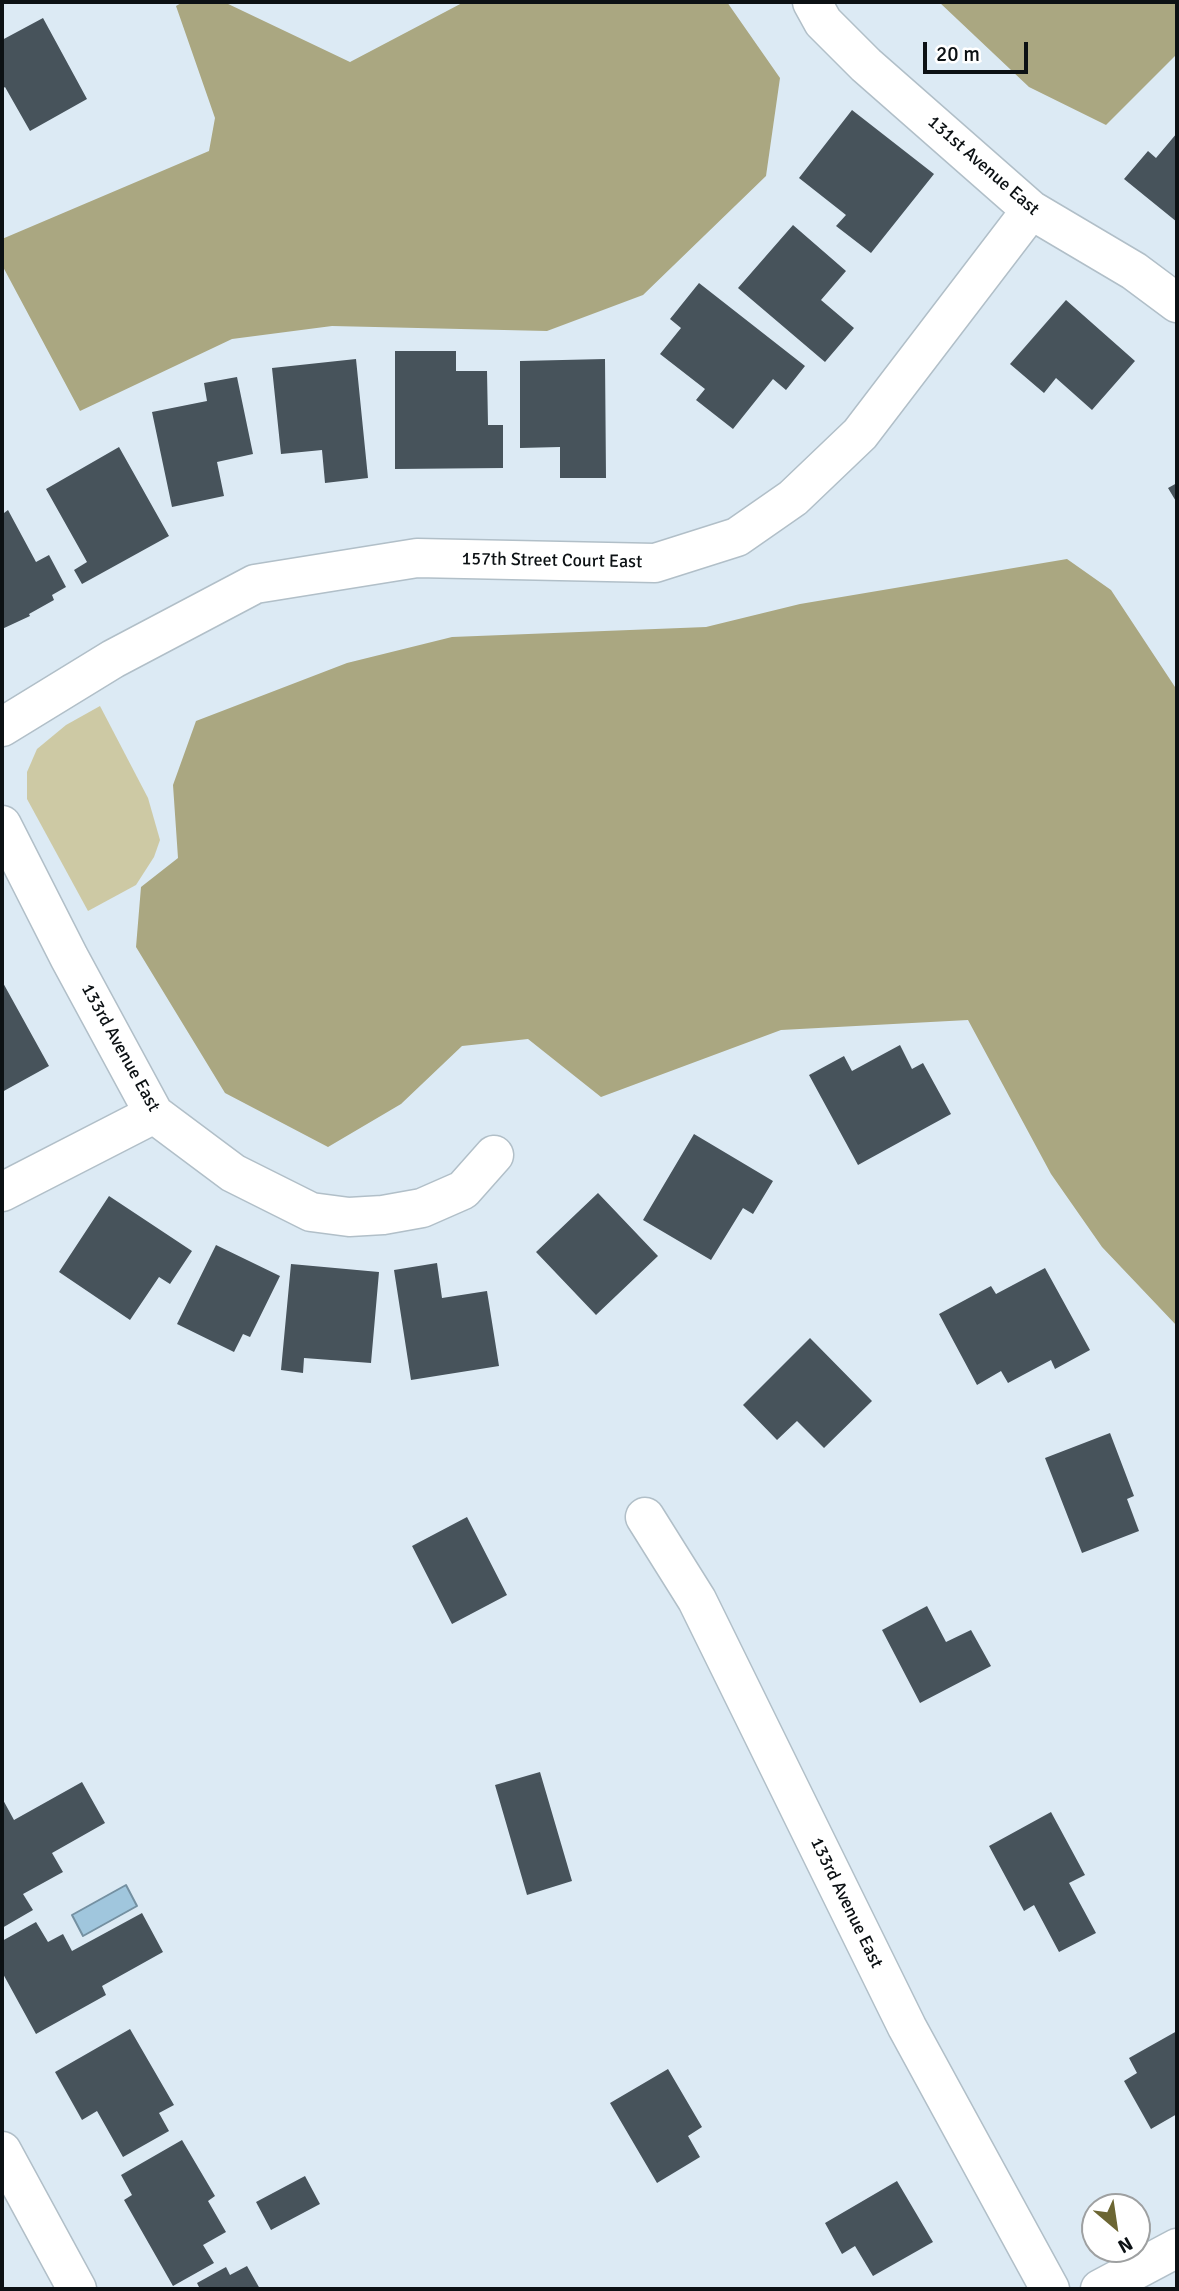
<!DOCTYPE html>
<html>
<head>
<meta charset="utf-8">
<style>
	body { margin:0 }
	#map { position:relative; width:1179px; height:2291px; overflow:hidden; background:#dceaf4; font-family:Signika,sans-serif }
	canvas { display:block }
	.frame { position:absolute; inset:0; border:4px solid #0c1114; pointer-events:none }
	.north { position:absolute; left:1081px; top:2193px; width:70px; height:70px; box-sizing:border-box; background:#fff; border:2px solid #9ea0a1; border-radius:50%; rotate:151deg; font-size:19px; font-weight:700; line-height:28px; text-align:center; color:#0c1114 }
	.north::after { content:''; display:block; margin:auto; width:24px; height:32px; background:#6c6633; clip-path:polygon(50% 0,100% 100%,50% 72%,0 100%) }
	.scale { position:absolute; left:923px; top:42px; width:105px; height:32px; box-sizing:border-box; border:4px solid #0c1114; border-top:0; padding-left:9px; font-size:21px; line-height:24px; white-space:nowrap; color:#0c1114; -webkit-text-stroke:5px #fff; paint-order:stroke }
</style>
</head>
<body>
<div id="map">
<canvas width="1179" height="2291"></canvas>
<div class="frame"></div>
<div class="north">N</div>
<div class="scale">20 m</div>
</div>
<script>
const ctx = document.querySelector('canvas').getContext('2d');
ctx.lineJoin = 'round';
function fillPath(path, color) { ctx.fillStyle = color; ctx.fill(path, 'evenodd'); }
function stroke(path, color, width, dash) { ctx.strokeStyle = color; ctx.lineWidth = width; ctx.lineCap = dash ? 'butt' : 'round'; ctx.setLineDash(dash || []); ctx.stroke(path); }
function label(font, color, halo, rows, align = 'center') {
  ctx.font = font + ' Signika,sans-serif'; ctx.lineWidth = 7; ctx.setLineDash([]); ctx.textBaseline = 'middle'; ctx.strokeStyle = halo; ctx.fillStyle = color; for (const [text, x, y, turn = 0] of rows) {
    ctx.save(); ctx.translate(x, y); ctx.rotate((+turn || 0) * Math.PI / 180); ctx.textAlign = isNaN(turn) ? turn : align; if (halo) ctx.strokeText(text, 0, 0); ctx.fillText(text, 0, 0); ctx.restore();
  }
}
fillPath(new Path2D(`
	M100,706l48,92 12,42 -6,17 -18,28 -48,26 -61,-112v-27l10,-23 29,-24z`), '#cdc9a4');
fillPath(new Path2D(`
	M183,2h41l126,60 114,-60h263l53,76 -14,98 -123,119 -96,36 -215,-5 -100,13 -152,72 -78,-146v-26l207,-88 6,-33 -39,-112z
	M939,2h238v52l-71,71 -77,-38z
	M1067,559l44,31 66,100v636l-75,-79 -51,-73 -83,-154 -187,10 -180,67 -73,-58 -66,7 -61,58 -73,43 -103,-54 -89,-146 5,-60 37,-29 -5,-73 23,-64 151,-58 105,-26 254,-10 94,-23z`), '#aaa781');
const water = new Path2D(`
	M126,1885l11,21 -54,30 -11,-21z`);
fillPath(water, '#a0c6dd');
stroke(water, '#7490a1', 2);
fillPath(new Path2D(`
	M43,18l44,81 -57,32 -25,-44 -3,2v-49z
	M852,110l82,64 -63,79 -35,-27 10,-11 -47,-37z
	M1177,133v89l-53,-43 24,-28 8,7z
	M793,225l53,46 -25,29 33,28 -29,34 -87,-74z
	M699,283l106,83 -19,24 -13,-11 -40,50 -37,-29 9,-11 -45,-35 21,-26 -11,-9z
	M1066,300l69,61 -43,49 -36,-32 -12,15 -34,-29z
	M395,351h61v20h31l1,54h15v43l-108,1z
	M356,359l12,119 -43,5 -3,-33 -41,4 -9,-86z
	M605,359l1,119h-46v-31l-40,1v-87z
	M237,377l16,77 -36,8 7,34 -52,11 -20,-95 55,-11 -3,-18z
	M119,447l50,89 -87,48 -8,-14 13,-8 -41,-73z
	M1177,483v20l-9,-15z
	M2,508l2,5 4,-3 28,52 13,-7 17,32 -14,8 2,5 -25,14 1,2 -28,13z
	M2,981l47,85 -47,26z
	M900,1045l12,24 11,-6 28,51 -93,51 -49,-90 35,-19 8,15z
	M694,1134l79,47 -20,33 -10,-6 -32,52 -68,-40z
	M598,1193l60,63 -62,59 -60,-63z
	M109,1196l83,55 -22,33 -11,-7 -29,43 -71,-48z
	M216,1245l64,31 -30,61 -7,-3 -9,18 -57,-28z
	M437,1263l5,35 45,-7 12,75 -88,14 -17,-110z
	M291,1264l88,8 -8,91 -67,-5 -1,15 -22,-3z
	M1045,1268l45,82 -35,19 -4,-9 -43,23 -7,-12 -24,14 -38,-71 52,-28 5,8z
	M810,1338l62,63 -48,47 -27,-27 -20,19 -34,-35z
	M1110,1433l24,63 -7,3 12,32 -57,22 -37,-95z
	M467,1517l40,78 -55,29 -40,-78z
	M927,1606l19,36 25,-12 20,36 -71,37 -38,-73z
	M540,1772l32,109 -45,14 -32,-110z
	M82,1782l23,41 -53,30 11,19 -40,22 10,16 -31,18v-130l12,22z
	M1051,1812l34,63 -16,8 27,50 -37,19 -25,-47 -10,6 -35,-65z
	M142,1913l21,39 -61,34 4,9 -70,39 -34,-62v-31l34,-19 12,20 15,-8 9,17z
	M130,2029l44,76 -15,8 10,18 -46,26 -26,-46 -15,9 -27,-48z
	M1177,2031v83l-26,15 -27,-48 13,-8 -8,-15z
	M668,2069l34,58 -14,9 12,21 -43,26 -47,-80z
	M182,2140l33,56 -7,5 18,31 -23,13 11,18 -41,23 -49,-86 8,-5 -11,-20z
	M305,2176l15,28 -49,26 -15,-28z
	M897,2181l36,61 -60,34 -18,-30 -13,8 -17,-31z
	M247,2266l13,23h-60l-3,-6 29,-16 4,8z`), '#47535b');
const minor = new Path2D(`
	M812,2l11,20 43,43 165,145 103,61 43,32
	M2,727l111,-68 142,-75 162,-26 238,5 82,-26 56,-39 67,-64 171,-224
	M2,825l67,132 85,157 79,59 78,39 38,5 34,-2 39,-7 41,-18 31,-35
	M2,1192l152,-78
	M645,1517l52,83 210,427 143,262
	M2,2151l75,138
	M1100,2289l77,-41`);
stroke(minor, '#b1bfc8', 41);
stroke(minor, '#fff', 38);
label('18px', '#0c1114', '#fff', [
	["131st Avenue East",983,166,41],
	["157th Street Court East",552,561,1],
	["133rd Avenue East",120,1048,61],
	["133rd Avenue East",846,1903,64]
]);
</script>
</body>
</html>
